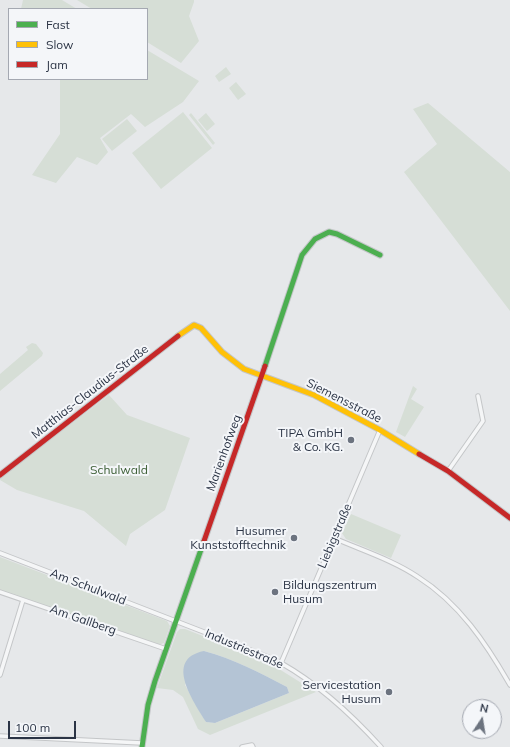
<!DOCTYPE html>
<html>
<head>
<meta charset="utf-8">
<style>
	body { margin:0 }
	#map { position:relative; width:510px; height:747px; overflow:hidden; background:#e6e8ea; font-family:Mulish,sans-serif }
	canvas { display:block }
	.legend { position:absolute; left:8px; top:8px; width:140px; height:72px; box-sizing:border-box; background:#f4f6f9; border:1px solid #a4a8b1; margin:0; padding:5px 7px; list-style:none; font-size:12px; color:#2b3445 }
	.legend li { display:flex; align-items:center; gap:8px; height:20px }
	.legend b { width:20px; border:1px solid #a4a8b1 }
	.north { position:absolute; left:462px; top:699px; width:40px; height:40px; box-sizing:border-box; background:#f4f6f9; border:1px solid #a4a8b1; border-radius:50%; rotate:12deg; font-size:11px; font-weight:700; line-height:16px; text-align:center; color:#2b3445 }
	.north::after { content:''; display:block; margin:auto; width:14px; height:18px; background:#6c737f; clip-path:polygon(50% 0,100% 100%,50% 72%,0 100%) }
	.scale { position:absolute; left:8px; top:721px; width:68px; height:18px; box-sizing:border-box; border:2px solid #2b3445; border-top:0; padding-left:5px; font-size:12px; line-height:14px; white-space:nowrap; color:#2b3445; -webkit-text-stroke:3px #f4f6f9; paint-order:stroke }
</style>
</head>
<body>
<div id="map">
<canvas width="510" height="747"></canvas>
<ul class="legend">
<li><b style="height:5px;background:#4caf50"></b>Fast</li>
<li><b style="height:5px;background:#ffc107"></b>Slow</li>
<li><b style="height:5px;background:#c62828"></b>Jam</li>
</ul>
<div class="north">N</div>
<div class="scale">100 m</div>
</div>
<script>
const ctx = document.querySelector('canvas').getContext('2d');
ctx.lineJoin = 'round';
function fillPath(path, color) { ctx.fillStyle = color; ctx.fill(path, 'evenodd'); }
function stroke(path, color, width, dash) { ctx.strokeStyle = color; ctx.lineWidth = width; ctx.lineCap = dash ? 'butt' : 'round'; ctx.setLineDash(dash || []); ctx.stroke(path); }
function label(font, color, halo, rows, align = 'center') {
  ctx.font = font + ' Mulish,sans-serif'; ctx.lineWidth = 4; ctx.setLineDash([]); ctx.textBaseline = 'middle'; ctx.strokeStyle = halo; ctx.fillStyle = color; for (const [text, x, y, turn = 0] of rows) {
    ctx.save(); ctx.translate(x, y); ctx.rotate((+turn || 0) * Math.PI / 180); ctx.textAlign = isNaN(turn) ? turn : align; if (halo) ctx.strokeText(text, 0, 0); ctx.fillText(text, 0, 0); ctx.restore();
  }
}
fillPath(new Path2D(`
	M23,0h39l15,9h-56z
	M77,0h117v2l-5,14 10,25 -18,22 -34,-21v-33h-55z
	M147,50l52,31 -16,21 -38,25 -14,-13 -31,24 8,14 -11,13 -20,-8 -21,26 -24,-8 28,-41v-55h87z
	M226,67l5,7 -12,8 -4,-6z
	M236,82l10,12 -8,6 -9,-12z
	M428,103l82,69v139l-106,-139 33,-28 -24,-35z
	M183,112l29,36 -51,41 -29,-36z
	M191,113l24,30 -2,2 -24,-30z
	M206,113l9,11 -8,7 -9,-11z
	M127,119l10,12 -25,20 -10,-12z
	M32,343l4,1 7,9 -1,3 -42,35v-17l28,-24 -2,-3z
	M413,386l4,3 -6,10 13,8 -19,30 -9,-5z
	M109,395l18,20 63,23 -25,72 -35,24 -4,12 -42,-35 -67,-21 -17,-10v-2z
	M351,514l50,21 -10,23 -45,-19 -4,-6z
	M0,557l167,64 3,5 -6,17 -6,2 -54,-20 -104,-34z
	M180,629h5l66,26 28,14 37,23 -106,43 -12,-6 -15,-32 -10,-7 -16,-2 20,-56zM204,651c30,8 56,22 83,36l2,6 -74,30 -9,-1 -21,-37z`), '#d6ded6');
fillPath(new Path2D(`
	M204,651c30,8 56,22 83,36l2,6 -74,30 -9,-1c-12,-20 -43,-63 -2,-71z`), '#b4c4d5');
const street = new Path2D(`
	M448,471l35,-50 -5,-25
	M334,538c27,12 59,22 84,39 41,26 68,66 92,108
	M0,553l253,98c9,4 19,7 28,12 39,22 71,52 100,84
	M0,592l166,57
	M281,663l99,-233
	M0,675l23,-75
	M0,736l142,7
	M242,747l10,-2 1,2`);
const fast = new Path2D(`
	M265,366l37,-111 13,-16 14,-7 8,2 43,21
	M142,747l6,-42 7,-24 49,-140`);
const slow = new Path2D(`
	M178,336l16,-11 7,3 21,24 22,17 70,26 66,35 39,24`);
const jam = new Path2D(`
	M419,454l29,17 62,47
	M0,475l178,-139
	M204,541l61,-175`);
stroke(street, '#c4c6c8', 5.5);
stroke(fast, '#c4c6c8', 7);
stroke(slow, '#c4c6c8', 7);
stroke(jam, '#c4c6c8', 7);
stroke(street, '#f5f6f7', 3.5);
stroke(fast, '#4caf50', 5);
stroke(slow, '#ffc107', 5);
stroke(jam, '#c62828', 5);
for (const [x, y, r, color] of [
	[351,440,4,"#6c737f"],
	[294,538,4,"#6c737f"],
	[275,592,4,"#6c737f"],
	[389,692,4,"#6c737f"]
]) { const dot = new Path2D(); dot.arc(x, y, r, 0, 2 * Math.PI); ctx.fillStyle = color; ctx.fill(dot); stroke(dot, '#f4f6f9', 1.5); }
label('12px', '#2b3445', '#f4f6f9', [
	["Matthias-Claudius-Straße",90,392,-38],
	["Siemensstraße",344,401,27],
	["Marienhofweg",224,453,-70],
	["Liebigstraße",335,536,-67],
	["Am Schulwald",88,587,21],
	["Am Gallberg",83,620,19],
	["Industriestraße",244,649,23]
]);
label('12px', '#2b3445', '#f4f6f9', [
	["TIPA GmbH",343,433],
	["& Co. KG.",343,447],
	["Husumer",286,531],
	["Kunststofftechnik",286,545],
	["Bildungszentrum",283,585,"left"],
	["Husum",283,599,"left"],
	["Servicestation",381,685],
	["Husum",381,699]
], 'right');
label('12px', '#3f6138', '#f4f6f9', [
	["Schulwald",119,470]
]);
</script>
</body>
</html>
